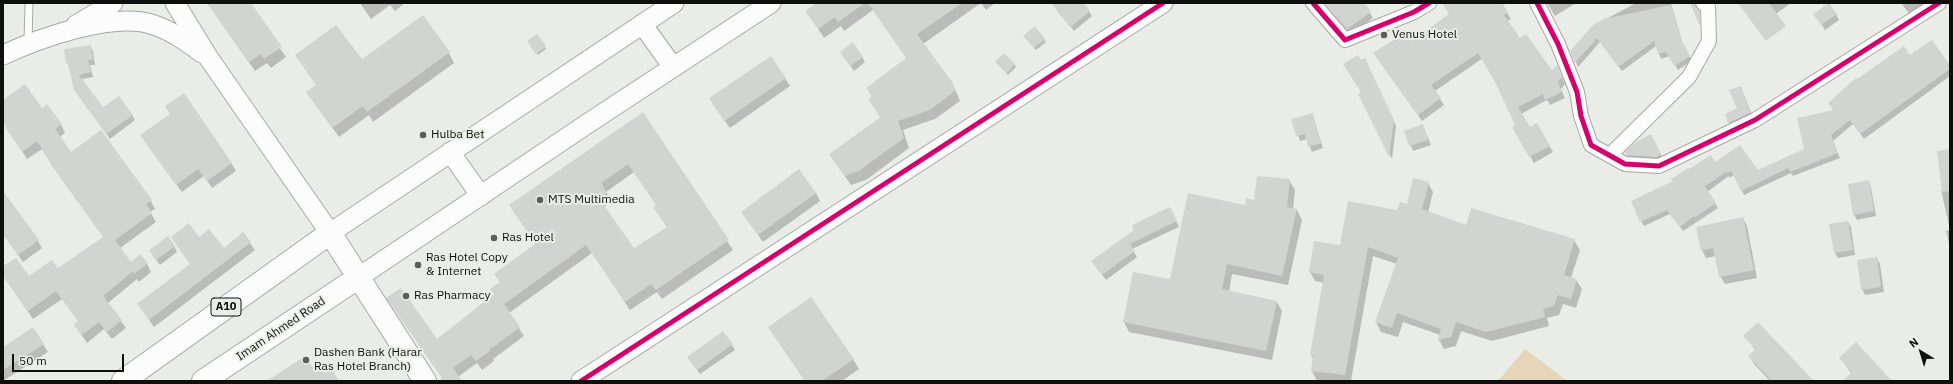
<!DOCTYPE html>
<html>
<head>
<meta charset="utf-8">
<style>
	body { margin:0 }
	#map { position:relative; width:1953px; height:384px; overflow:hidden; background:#eaece8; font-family:"IBM Plex Sans",sans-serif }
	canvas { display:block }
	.frame { position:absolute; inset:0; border:4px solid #0f100d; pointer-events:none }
	.north { position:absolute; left:1901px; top:332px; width:40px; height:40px; -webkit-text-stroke:3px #ebeee6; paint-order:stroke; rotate:322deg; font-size:11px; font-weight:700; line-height:16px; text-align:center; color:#0f100d }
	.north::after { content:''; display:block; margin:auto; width:14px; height:18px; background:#0f100d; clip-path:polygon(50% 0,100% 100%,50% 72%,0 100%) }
	.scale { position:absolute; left:12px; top:354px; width:112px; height:18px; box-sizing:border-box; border:2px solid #0f100d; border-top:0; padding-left:5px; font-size:12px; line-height:14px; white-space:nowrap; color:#0f100d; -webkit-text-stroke:3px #ebeee6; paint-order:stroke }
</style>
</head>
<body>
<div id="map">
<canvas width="1953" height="384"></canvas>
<div class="frame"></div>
<div class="north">N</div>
<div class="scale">50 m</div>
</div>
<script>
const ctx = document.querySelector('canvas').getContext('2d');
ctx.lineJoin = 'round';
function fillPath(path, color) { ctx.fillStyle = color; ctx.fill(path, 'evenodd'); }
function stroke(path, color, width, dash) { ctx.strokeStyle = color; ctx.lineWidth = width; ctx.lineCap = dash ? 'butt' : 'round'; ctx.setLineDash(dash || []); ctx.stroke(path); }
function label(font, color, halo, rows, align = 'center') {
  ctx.font = font + ' "IBM Plex Sans",sans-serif'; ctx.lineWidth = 4; ctx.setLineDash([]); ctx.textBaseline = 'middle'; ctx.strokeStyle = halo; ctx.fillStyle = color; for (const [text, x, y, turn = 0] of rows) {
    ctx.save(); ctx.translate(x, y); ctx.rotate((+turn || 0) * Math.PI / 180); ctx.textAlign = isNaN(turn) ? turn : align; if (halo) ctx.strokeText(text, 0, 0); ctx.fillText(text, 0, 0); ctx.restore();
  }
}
fillPath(new Path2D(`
	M1525,349l42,32h-69z`), '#e7d5b9');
fillPath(new Path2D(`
	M207,3h42l37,54 -15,11 -4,-5 -12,8z
	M360,3h45l-10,8 -5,-6 -19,14z
	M819,3h162l-58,41 29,38 8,19 -25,18 -32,11 6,18 -43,32 -15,5 -21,-30 51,-37 -12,-19 3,-2 -5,-9 40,-29 -34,-49 -29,21 -3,-5 -17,12 -17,-26z
	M981,3h14l-9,7z
	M1058,3h25l9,13 -18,15 -16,-19 -2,-4z
	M1324,3h40l9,15 -23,16z
	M1443,3h58l10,16 -4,2 13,19 32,32 5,-6 8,18 -4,5 4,9 -15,7 -3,-5 -26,14 8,14 8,-4 16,28 -19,11 -21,-36 3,-1 -20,-44 -13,-24 -48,33 9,14 -22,16 -44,-62 34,-17 38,-28z
	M1547,3h29l-21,13z
	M1636,3h35l12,42 9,16 -14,9 -8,-14 -9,3 -5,-13 -34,25 -22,-29 -22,25 -7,-16 22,-25z
	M1739,3h52l-15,11 3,7 -18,13z
	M1901,3h28l-18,13z
	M1836,14l3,6 -14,10 -7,-11z
	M1034,28l12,14 -10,8 -10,-12z
	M529,44l16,3 1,2 -8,6z
	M90,46l3,5 2,14h-5l3,12 -11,2 21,30 29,6 3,5 -25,19 -32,-44 -12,-45z
	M449,53l5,10 -81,59 -4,-7 -30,22 -32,-45 10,-6 -21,-31 66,6z
	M1910,56l40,11v9l-86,63 -11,-15 -20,17 7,17 -47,18 -2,-3 -47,22 -10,-20 -4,3 -1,-2 -22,16 11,16 -35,23 -13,-17 -26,12 -3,-5 33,-39 15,-11 26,-7 42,7 49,-22 28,-38 -4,-7 27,-23z
	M771,57l19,29 -60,42 -15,-21z
	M844,57h18l3,5 -11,9z
	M996,62l18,2 2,3 -8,8z
	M1361,62l6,2 29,62 -4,33 -33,-64 3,-2z
	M1741,87l12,31 -21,10 -6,-13 13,-7z
	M3,101l38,8 20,16 4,8 -5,4 11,16 80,48 4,8 -5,3 6,10 -36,26 10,15 17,1 4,8 -12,10 -2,-3 -29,24 18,25 -14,11 -8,-10 -17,14 -12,-18 4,-3 -17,-23 -29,20 -30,-44v-7l25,10 30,-8 46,-32 -46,-64 -16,-25 -15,10 -24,-38z
	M642,114l91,136 -71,49 -5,-7 -27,18 -38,-57 -83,60 15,23 -31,23 1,2 -12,9 -5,-7 -19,14 3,4h-19l-5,-40 58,-46 6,-12 35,-39zM634,172l23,34 3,10 7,12 -34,22 -29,-43 8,-5 -6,-10z
	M1312,114l11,34 -11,4 -5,-13 -7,2 -7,-21z
	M1423,126l8,19 -18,6 -8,-20z
	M1653,139l10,20h-34l-2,-5z
	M146,143l85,20 5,8 -24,17 -8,-12 -22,16z
	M1950,150v97l-4,-16 4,-1 -9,-40h2z
	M1289,180l6,10 -2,19 4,1 5,10 -14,65 -56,-11 -3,18 48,10 5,9 -10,49 -143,-28 -5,-10 10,-49 37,7 74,-74z
	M1868,181l3,6 5,29 -19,4 -3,-5 -5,-30z
	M1428,183l5,9 -5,21 39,13 107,14 6,10 -9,28 5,2 6,9 -6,19 -13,-4 -4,11 -12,3 2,8 -57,15 -31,-10 -5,15 -12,3 -5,-9 1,-5 -37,-13 -5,15 -17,-5 -5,-10 21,-58 -24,-8 -22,125h-34l-5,-10 1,-12 -2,-4 13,-72 -9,-2 -5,-9 31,-26 67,-41z
	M816,193l4,8 -57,41 -21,-30z
	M3,204l35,37 4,7 -19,14 -20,-28z
	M1172,213l7,14 -47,22 5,8 -31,23 -10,-13z
	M1743,218l4,8 10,52 -32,6 -5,-8 -4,-20 -10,2 -4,-8z
	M1848,222l3,5 4,28 -17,3 -3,-5z
	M243,234l12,16 -101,77 -16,-23 53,-40 8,-26 24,11z
	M174,246l3,6 -17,13 -7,-9z
	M1877,258l3,6 4,28 -19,3 -3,-6z
	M769,328l84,31 6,10 -17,12h-37z
	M1745,336l68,45h-43l-16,-17 -4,-8 6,-5z
	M43,344l5,8 -45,29v-33z
	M732,345l3,5 -35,24 -9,-12z
	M1840,358l50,23h-43l5,-7z`), '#0003');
fillPath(new Path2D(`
	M207,3h44l31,44 -18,12 -3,-5 -12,8z
	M817,3h48l-27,19 -3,-5 -17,12 -13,-18z
	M868,3h94l-45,31 35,48 3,9 -25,19 -32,11 6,17 -44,32 -15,6 -16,-22 52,-37 -13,-18 4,-3 -6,-8 40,-30z
	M1051,3h33l6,8 -19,16z
	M1324,3h41l6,9 -24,17z
	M1442,3h60l6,9 -4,3 16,23 6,-4 26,36 5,-5 5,12 -4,5 4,10 -17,8 -2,-6 -25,13 12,20 7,-4 13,23 -21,11 -17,-30 3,-2 -20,-43 -17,-29 -47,32 10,13 -23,17 -45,-62 33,-21 6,9 37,-27z
	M1690,3h5l5,8v15z
	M1738,3h31l17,23 -20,15z
	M1829,3l8,11 -16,11 -8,-11z
	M1671,5l10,34 9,17 -16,10 -8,-14 -8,2 -4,-13 -36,26 -21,-29 -22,25 -5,-12 23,-26 11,-6z
	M423,15l27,37 -83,60 -4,-6 -31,22 -26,-36 10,-7 -21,-30 41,-30 26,34z
	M1035,26l10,13 -11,9 -11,-12z
	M537,34l9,12 -10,8 -9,-13z
	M1932,40l18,25v4l-90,65 -10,-14 -19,15 7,18 -48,19 -2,-4 -47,23 -10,-20 -4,2 -1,-1 -21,14 11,17 -22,15v-2l-14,11 -13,-17 -27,12 -9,-21 42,-20 -2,-2 17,-11 1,1 22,-14 4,7 25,-17 18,25 46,-21 -7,-31 37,-8 -6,-7 28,-25 1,1 47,-33 6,9z
	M853,42l10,15 -13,9 -10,-14z
	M91,45l2,15h-5l3,12 -12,3 24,32 16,-11 14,19 -27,19 -32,-44 -6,-26h-2l-2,-15z
	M1004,53l11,11 -8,9 -12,-11z
	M1358,55l3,5 4,-2 29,62 -5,37 -31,-63 3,-2 -18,-28z
	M771,56l15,22 -62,43 -15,-23z
	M25,84l17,24 5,-4 15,20 -7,5 16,23 30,-22 51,70 -6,4 6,9 -37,27 16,22 9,-8 8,9 -14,11 -2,-2 -29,24 19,24 -15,12 -8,-10 -18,13 -7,-10 4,-4 -22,-30 -28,20 -25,-35v-10l13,-8 13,18 23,-16 6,8 45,-31 -51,-71 1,-1 -16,-24 -15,11 -15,-22 -4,-9v-21z
	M1741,86l9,27 -22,10 -3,-9 12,-6 -8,-18z
	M184,93l48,70 -25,18 -9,-12 -22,16 -36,-50 30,-21 -5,-8z
	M643,112l86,128 -73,50 -5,-6 -26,18 -39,-57 -82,59 16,23 -31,23 1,1 -14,10 -5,-6 -18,13 9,13h-18l-58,-83 15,-10 36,51 57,-45 -4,-5 10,-7 -6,-8 41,-30 -26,-39zM628,164l28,41 -3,2 14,20 -33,21 -35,-50 8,-5 -6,-10z
	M1313,113l8,30 -13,4 -3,-13 -9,2 -5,-17z
	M1423,124l5,16 -19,6 -5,-15z
	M1651,134l10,20 -5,3 -30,-2 -1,-3 11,-10z
	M1950,149v42l-8,1 -5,-41z
	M799,169l17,24 -58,42 -17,-23z
	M1257,176l33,3 -3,28 10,2 -15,67 -55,-12 -5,25 55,12 -11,50 -143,-29 10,-50 37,7 18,-86 57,12 1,-7 8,2z
	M1413,178l16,4 -7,27 44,16 5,-17 104,31 -11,36 13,4 -6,20 -13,-4 -4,11 -11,3 2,8 -59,15 -30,-10 -5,15 -13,3 3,-11 -44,-16 -5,15 -17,-6 23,-64 -30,-11 -23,128 -34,-4 2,-16h-3l14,-80 -15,-3 5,-31 26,4 8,-44 49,9 3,-8 7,2z
	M1869,180l5,31 -21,4 -5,-31z
	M3,191l36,49 -21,15 -15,-21z
	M1170,207l7,14 -47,23 5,7 -33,24 -11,-14 43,-31 -2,-5z
	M1743,217l11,53 -35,7 -6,-29 -12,3 -5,-24z
	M1848,221l5,29 -19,3 -5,-29z
	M189,223l10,14 10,-8 15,19 19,-16 8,10 -102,78 -12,-16 53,-40 -19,-27z
	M168,236l7,10 -19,14 -7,-10z
	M1877,257l4,30 -20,3 -4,-30z
	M811,297l43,62 -32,22h-17l-37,-54z
	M1758,322l56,59h-42l-24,-25 8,-7 -13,-13z
	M33,327l11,17 -41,26v-23z
	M723,331l10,13 -36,26 -10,-13z
	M1856,342l36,39h-50l10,-9 -13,-14z
	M305,356l11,16 13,-8 10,17h-72z`), '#d1d4d1');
const lane = new Path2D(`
	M28,43l1,-40`);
const street = new Path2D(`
	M1313,3l32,37 69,-28 15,-9
	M1537,3l21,41 19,48 4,24 10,29 34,19 34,2 96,-46 184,-117
	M1610,155l79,-78 20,-36 -1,-34 -5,-4`);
const secondary = new Path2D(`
	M175,3l33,54 122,176 344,-230
	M642,24l31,43
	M76,25l37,-22
	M3,55c37,-17 111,-44 151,-30 18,6 33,17 48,28
	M450,152l31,44
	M359,277l231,-155 181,-119
	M581,381l582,-378`);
const highway = new Path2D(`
	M123,381l207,-148 95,148
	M203,381l156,-104`);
stroke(lane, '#a7a9a5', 9);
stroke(street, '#a7a9a5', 16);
stroke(secondary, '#a7a9a5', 21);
stroke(highway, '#a7a9a5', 24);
stroke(lane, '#fcfcfc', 7);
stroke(street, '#fcfcfc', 14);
stroke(secondary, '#fcfcfc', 19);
stroke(highway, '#fcfcfc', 22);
stroke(new Path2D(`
	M1313,3l32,37 69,-28 15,-9
	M1537,3l21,41 19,48 4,24 10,29 34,19 34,2 96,-46 184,-117
	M581,381l582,-378`), '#d6006c', 5);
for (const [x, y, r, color] of [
	[1384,35,4,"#5c5d5a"],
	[423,135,4,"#5c5d5a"],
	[540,200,4,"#5c5d5a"],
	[494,238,4,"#5c5d5a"],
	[418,265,4,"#5c5d5a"],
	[406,296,4,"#5c5d5a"],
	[306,360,4,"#5c5d5a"]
]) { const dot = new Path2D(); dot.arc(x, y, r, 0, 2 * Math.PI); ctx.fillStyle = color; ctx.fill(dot); stroke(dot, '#ebeee6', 1.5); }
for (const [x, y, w] of [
	[226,307,30]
]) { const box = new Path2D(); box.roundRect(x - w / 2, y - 9, w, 18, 3); ctx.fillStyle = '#ebeee6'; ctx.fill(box); stroke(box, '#0f100d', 1); }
label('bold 11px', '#0f100d', null, [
	["A10",226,307]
]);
label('12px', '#0f100d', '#ebeee6', [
	["Venus Hotel",1392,35],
	["Hulba Bet",431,135],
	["MTS Multimedia",548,200],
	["Ras Hotel",502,238],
	["Ras Hotel Copy",426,258],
	["& Internet",426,272],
	["Ras Pharmacy",414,296],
	["Dashen Bank (Harar",314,353],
	["Ras Hotel Branch)",314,367]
], 'left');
label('12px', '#0f100d', '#ebeee6', [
	["Imam Ahmed Road",281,329,-34]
]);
</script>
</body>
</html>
